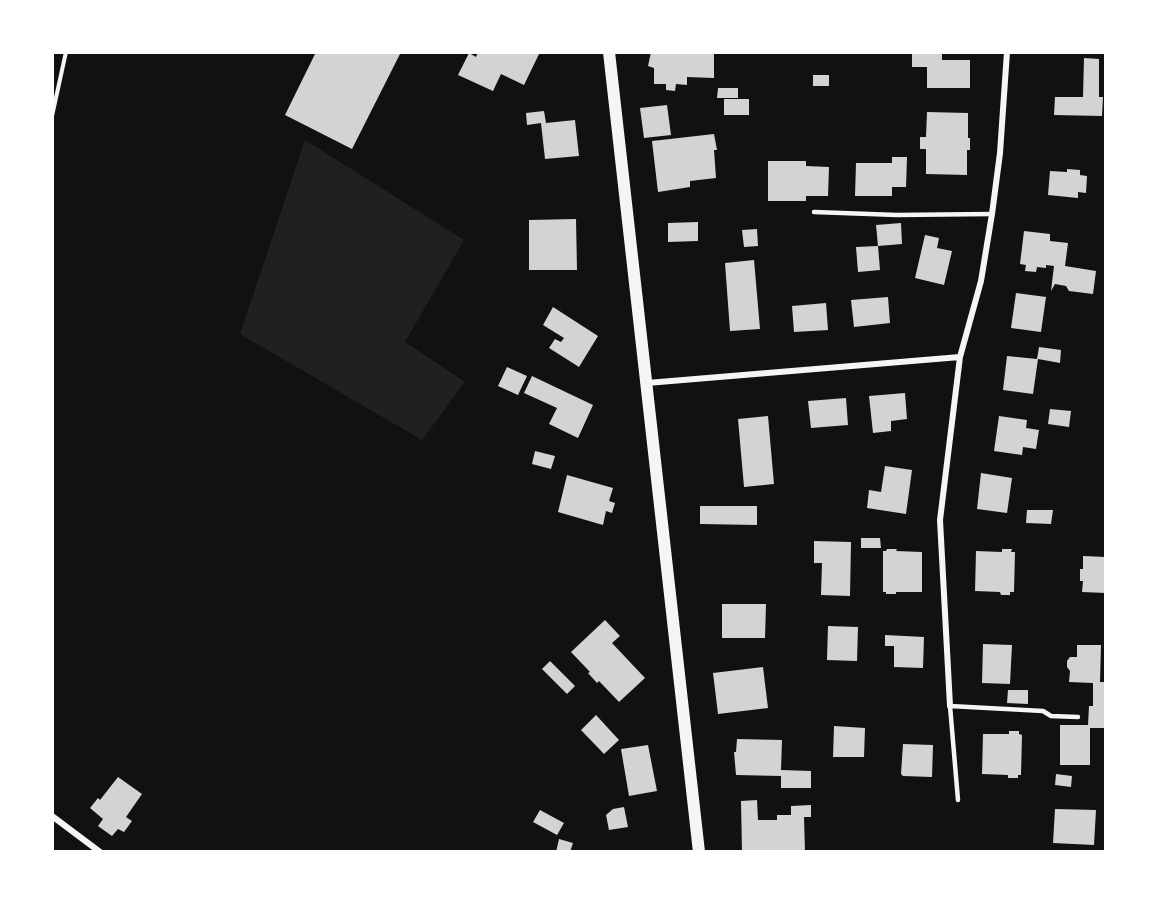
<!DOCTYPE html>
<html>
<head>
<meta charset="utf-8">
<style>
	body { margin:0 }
	#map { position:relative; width:1158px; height:904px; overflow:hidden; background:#111; font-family:Montserrat,sans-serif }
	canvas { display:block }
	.frame { position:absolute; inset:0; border:54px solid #fff; pointer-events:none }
</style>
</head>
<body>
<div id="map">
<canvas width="1158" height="904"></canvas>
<div class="frame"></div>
</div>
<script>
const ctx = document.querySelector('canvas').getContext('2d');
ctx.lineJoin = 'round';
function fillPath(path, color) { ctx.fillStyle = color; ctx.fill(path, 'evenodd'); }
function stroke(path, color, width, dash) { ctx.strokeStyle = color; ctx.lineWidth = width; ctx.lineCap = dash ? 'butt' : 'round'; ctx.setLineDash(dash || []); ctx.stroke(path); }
fillPath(new Path2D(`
	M305,140l159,100 -59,102 60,40 -43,58 -182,-106z`), '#202020');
fillPath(new Path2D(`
	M316,52h85l-49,97 -67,-34z
	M478,52h62l-16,33 -23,-11 -8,17 -35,-16 11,-22 7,4z
	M651,52h63v26l-27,-1v8l-11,-1 -1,7 -9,-1v-6h-12v-16l-6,-2z
	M912,52h30v8h28v28h-43v-21h-15z
	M1084,58l15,1v38h4l-1,19 -48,-1 1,-18h28z
	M813,75h16v11h-16z
	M718,88h20v10h-21z
	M724,99h25v16h-25z
	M667,105l4,30 -27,3 -4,-30z
	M544,111l2,12 29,-3 4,36 -34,3 -4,-36 -14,2 -1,-12z
	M927,112l41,1v25h2v12h-3v25l-41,-1v-25h-6v-12h6z
	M714,134l3,16h-3l2,28 -26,3v6l-32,5 -6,-51z
	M892,157h15l-1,30h-14v9h-37l1,-33h36z
	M768,161h38v5l23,1 -1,29h-22v5h-38z
	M1067,169l13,1v5l7,1 -1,17 -8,-1v6l-30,-3 2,-24 17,1z
	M576,219l1,51h-48v-50z
	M698,222v19l-30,1v-19z
	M901,223l1,21 -24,2 2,24 -22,2 -2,-25 22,-1 -2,-21z
	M757,229l1,17 -14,1 -2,-17z
	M1024,231l26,3v7l18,2 -3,23 31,5 -3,23 -24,-3 -3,-5 -11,-2 -4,7 3,-25 -8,-1v3l-9,-1 -1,5 -11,-1 1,-6 -6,-1z
	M925,235l14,3 -2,10 15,3 -8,34 -29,-7z
	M754,260l6,69 -30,2 -5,-68z
	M1016,293l30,4 -5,35 -30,-4z
	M888,297l2,26 -36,4 -3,-27z
	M826,303l2,27 -34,2 -2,-26z
	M553,307l45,29 -19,31 -30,-19 6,-9 6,3 3,-4 -21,-13z
	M1039,347l22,3 -1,13 -22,-4 -5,35 -30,-4 4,-34 30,3z
	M507,367l20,9 -9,19 -20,-9z
	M532,376l61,29 -15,33 -29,-14 8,-16 -33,-15z
	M905,393l2,26 -16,2v10l-18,2 -4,-37z
	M846,398l2,27 -37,3 -3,-27z
	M1050,409l21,2 -2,16 -21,-3z
	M768,416l6,68 -30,3 -6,-68z
	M999,416l28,4 -1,8 13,2 -3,19 -13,-2 -1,8 -28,-4z
	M535,451l20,5 -4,13 -19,-5z
	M885,466l27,4 -6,44 -39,-6 2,-18 12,2z
	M981,473l31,5 -5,35 -30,-4z
	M567,475l46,13 -4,13 6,2 -3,10 -6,-2 -3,14 -45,-13z
	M700,506h57v19l-57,-1z
	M1027,510h26l-2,14 -25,-1z
	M861,538h19l1,10h-20z
	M814,541l37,1 -1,54 -29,-1 1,-32h-8z
	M887,549h10l-1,2 26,1v40h-26v2h-10v-2h-3v-41h3z
	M1002,549h10l-1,3h4l-1,40h-4v3h-9l-1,-3 -25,-1 1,-40 26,1z
	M1083,556l23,1v36l-24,-1 1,-11h-3v-12h3z
	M722,604h44l-1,34h-43z
	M605,620l15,16 -8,7 33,35 -26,24 -20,-21 -2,2 -9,-10 2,-1 -19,-20z
	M828,626l30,1 -1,34 -30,-1z
	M885,635l39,2 -1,31 -29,-1v-21h-9z
	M983,644l29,1 -2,39 -28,-1z
	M1077,645h24l-1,37h6v46h-16v37h-30v-40h28l1,-19h4v-23l-24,-1 1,-11 -3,-4v-6l3,-4h7z
	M550,661l25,25 -8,8 -25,-25z
	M763,667l5,41 -50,6 -5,-41z
	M1008,690h20v14l-21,-1z
	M596,715l23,25 -15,14 -23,-24z
	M834,726l31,2 -1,29h-31z
	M1009,731h10v3l3,1 -1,40h-3v3h-10v-3l-26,-1 1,-40h26z
	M737,739l45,1 -1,30 30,1v17h-30v-12l-45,-1 -2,-23h2z
	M903,744l30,1 -1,32 -29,-1 -2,-2z
	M648,745l9,46 -28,5 -8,-47z
	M1056,774l16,2 -1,11 -16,-2z
	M118,777l24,17 -16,23 6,4 -8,11 -6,-3 -6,7 -14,-10 5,-7 -13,-11 8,-10 2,2z
	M757,800l1,20h19v-5h14v-9l20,-1v12h-7l1,35h-63l-1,-51z
	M624,807l4,20 -19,3 -3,-15 7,-6z
	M1055,809l41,1 -2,35 -41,-2z
	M540,810l24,13 -7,12 -24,-13z
	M559,839l14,4 -3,9h-14z`), '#d3d3d3');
stroke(new Path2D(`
	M52,116l14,-64`), '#f5f5f5', 4);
stroke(new Path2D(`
	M814,212l83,3 95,-1
	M958,800l-8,-94 93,5 8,5 27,1`), '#f5f5f5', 4.5);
stroke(new Path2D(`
	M647,383l313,-26
	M950,706l-10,-186 20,-163 21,-76 11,-67 8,-61 7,-101
	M52,816l48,36`), '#f5f5f5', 6);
stroke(new Path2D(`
	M609,52l90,800`), '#f5f5f5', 12);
</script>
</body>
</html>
